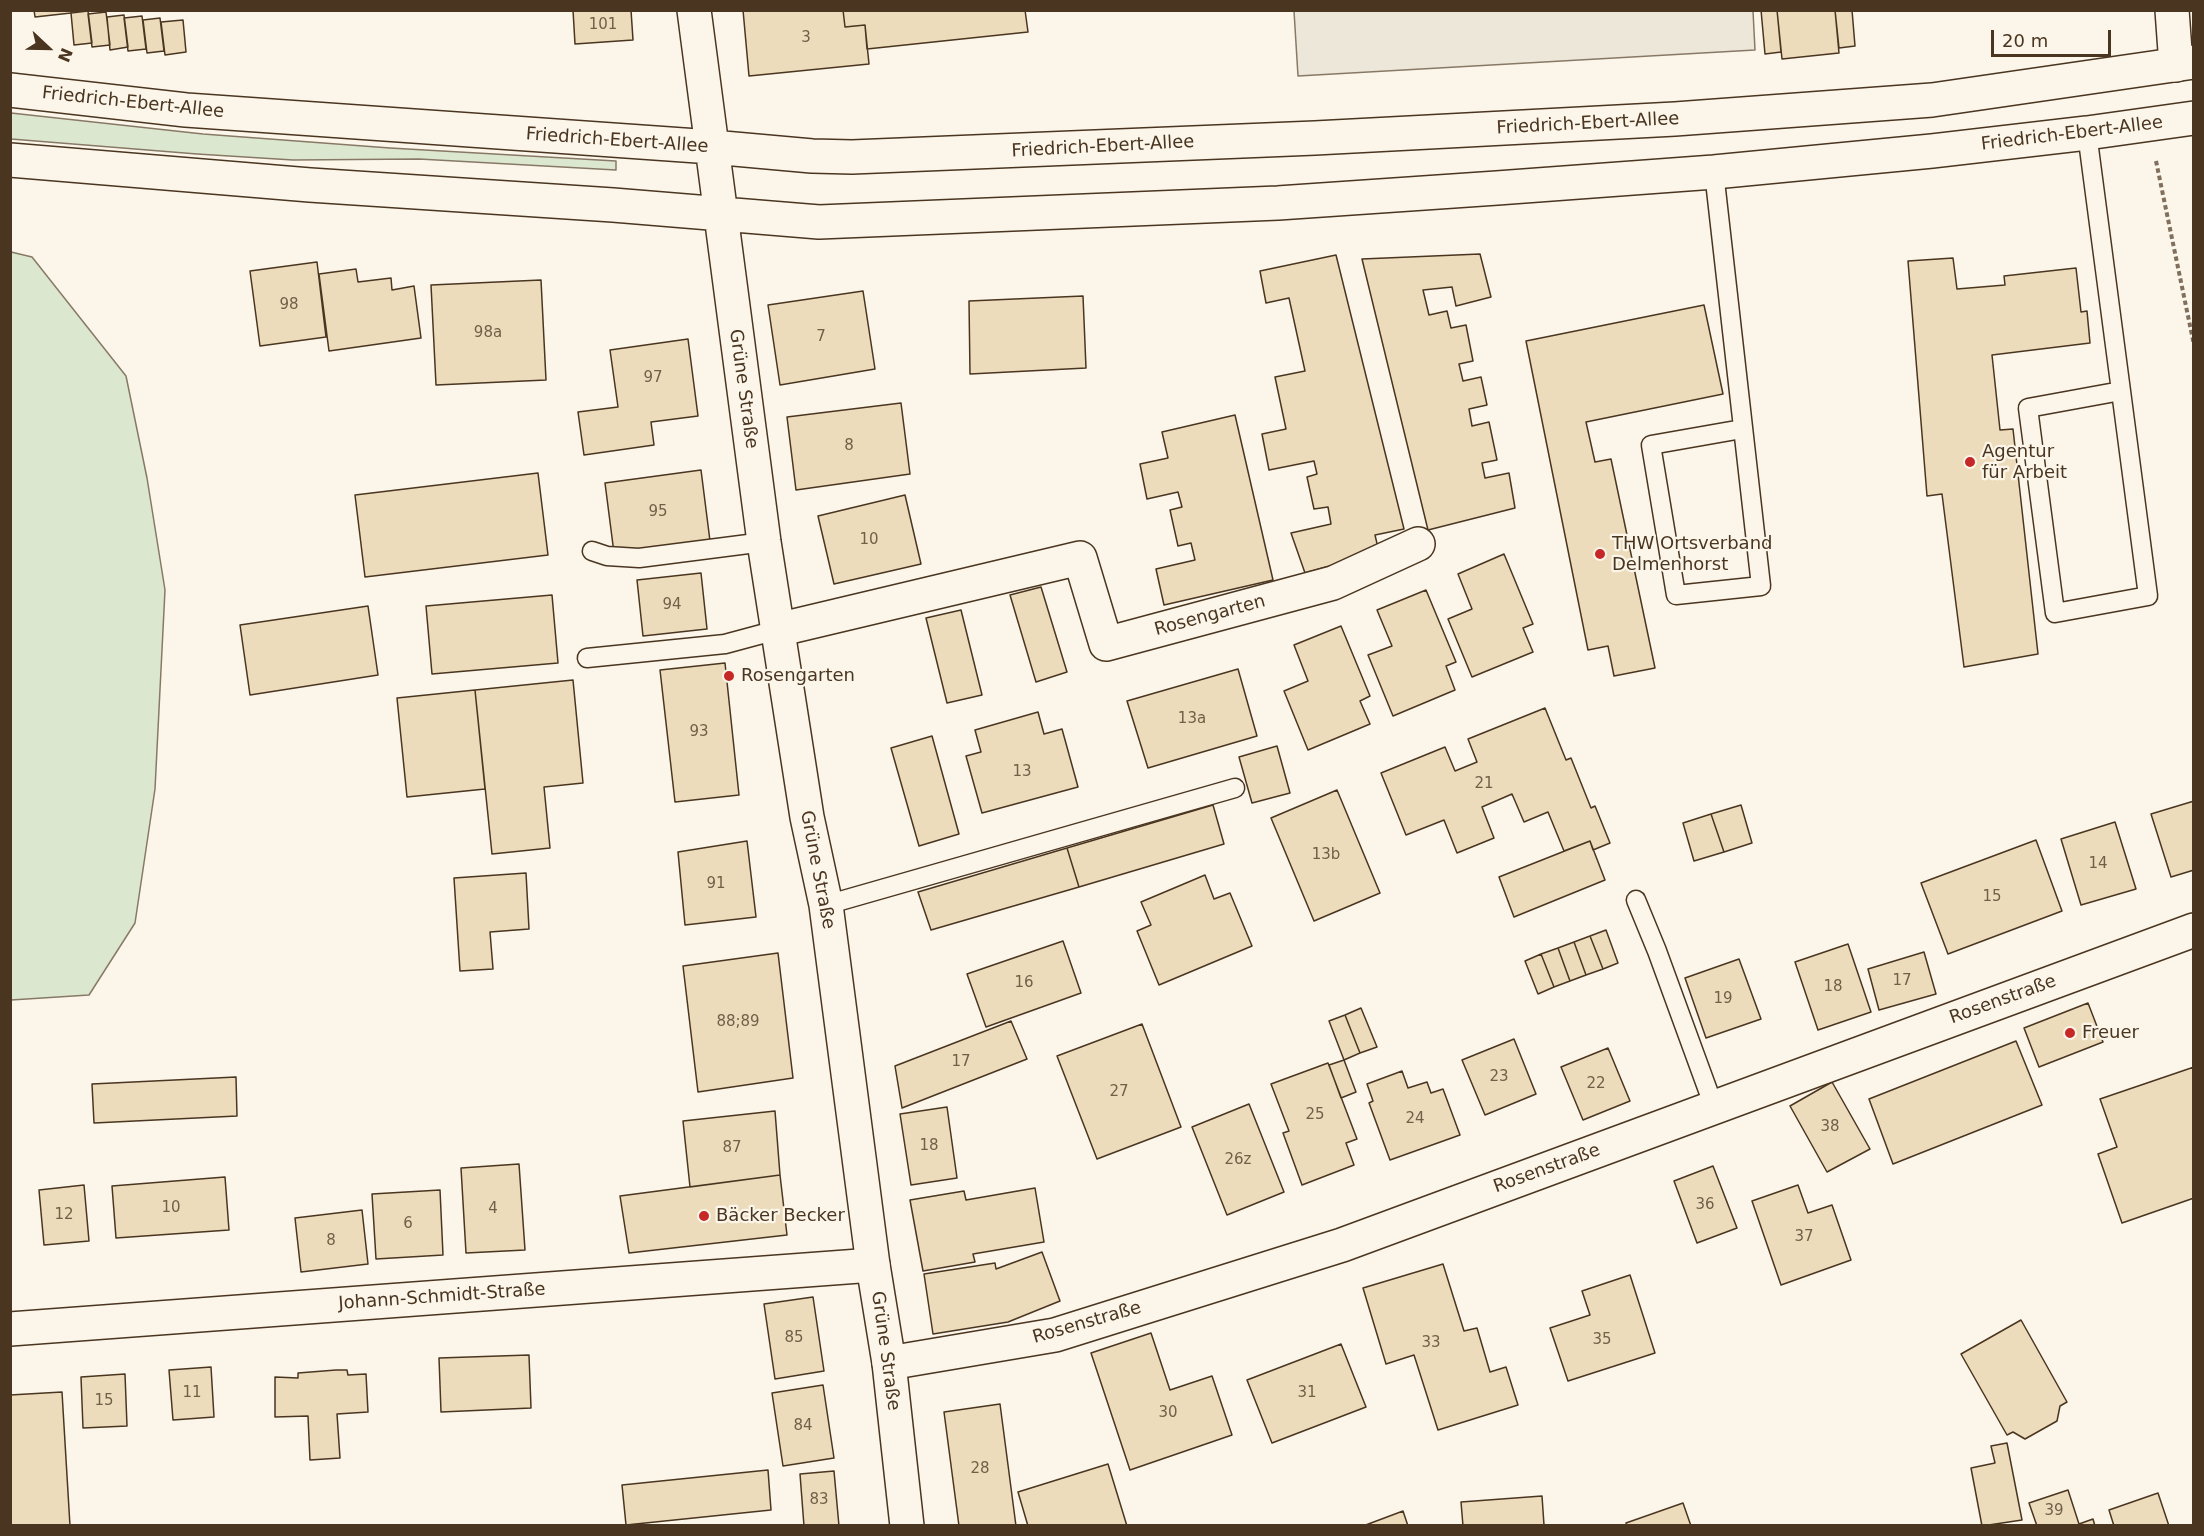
<!DOCTYPE html>
<html>
<head>
<meta charset="utf-8">
<style>
	body { margin:0 }
	#map { position:relative; width:2204px; height:1536px; overflow:hidden; background:#fbf6e9; font-family:"DejaVu Sans",sans-serif }
	canvas { display:block }
	.frame { position:absolute; inset:0; border:12px solid #4a3520; pointer-events:none }
	.north { position:absolute; left:18px; top:18px; width:60px; height:60px; -webkit-text-stroke:4px #fbf6e9; paint-order:stroke; rotate:112deg; font-size:16px; font-weight:700; line-height:24px; text-align:center; color:#4a3520 }
	.north::after { content:''; display:block; margin:auto; width:21px; height:27px; background:#4a3520; clip-path:polygon(50% 0,100% 100%,50% 72%,0 100%) }
	.scale { position:absolute; left:1991px; top:30px; width:120px; height:27px; box-sizing:border-box; border:3px solid #4a3520; border-top:0; padding-left:8px; font-size:18px; line-height:21px; white-space:nowrap; color:#4a3520; -webkit-text-stroke:4px #fbf6e9; paint-order:stroke }
</style>
</head>
<body>
<div id="map">
<canvas width="2204" height="1536"></canvas>
<div class="frame"></div>
<div class="north">N</div>
<div class="scale">20 m</div>
</div>
<script>
const ctx = document.querySelector('canvas').getContext('2d');
ctx.lineJoin = 'round';
function fillPath(path, color) { ctx.fillStyle = color; ctx.fill(path, 'evenodd'); }
function stroke(path, color, width, dash) { ctx.strokeStyle = color; ctx.lineWidth = width; ctx.lineCap = dash ? 'butt' : 'round'; ctx.setLineDash(dash || []); ctx.stroke(path); }
function label(font, color, halo, rows, align = 'center') {
  ctx.font = font + ' "DejaVu Sans",sans-serif'; ctx.lineWidth = 4.5; ctx.setLineDash([]); ctx.textBaseline = 'middle'; ctx.strokeStyle = halo; ctx.fillStyle = color; for (const [text, x, y, turn = 0] of rows) {
    ctx.save(); ctx.translate(x, y); ctx.rotate((+turn || 0) * Math.PI / 180); ctx.textAlign = isNaN(turn) ? turn : align; if (halo) ctx.strokeText(text, 0, 0); ctx.fillText(text, 0, 0); ctx.restore();
  }
}
const green = new Path2D(`
	M11,113l192,21 187,14 226,13v9l-197,-11 -126,1 -96,-6 -186,-15z
	M11,252l21,5 94,119 21,102 18,112 -10,199 -20,134 -46,72 -78,5z`);
fillPath(green, '#dce7d0');
stroke(green, '#887966', 1.5);
const parking = new Path2D(`
	M1294,11h459l2,39 -457,26z`);
fillPath(parking, '#ede7d9');
stroke(parking, '#887966', 1.5);
const building = new Path2D(`
	M34,10h37v3l-36,4z
	M573,10h58l2,30 -58,4z
	M743,10h100l2,17 20,-2 4,39 -120,12z
	M843,10h182l3,22 -161,17 -2,-24 -20,2z
	M1761,10h16l4,42 -16,2z
	M1777,10h58l4,43 -57,6z
	M1835,10h17l3,36 -16,2z
	M88,11l4,32 -18,2 -3,-32z
	M106,12l4,33 -18,2 -4,-33z
	M124,15l4,32 -18,3 -3,-33z
	M142,16l4,33 -18,2 -4,-33z
	M160,18l4,33 -17,2 -4,-33z
	M183,20l3,32 -21,3 -4,-33z
	M1480,254l11,43 -35,9 -4,-19 -29,3 6,25 18,-4 4,17 15,-3 7,36 -14,3 4,17 18,-4 6,28 -18,4 3,17 17,-4 8,38 -15,3 3,15 24,-5 6,35 -87,22 -66,-271z
	M1336,255l68,274 -29,6 4,17 -74,21 -14,-40 40,-9 -3,-17 -14,2 -7,-32 10,-3 -3,-13 -45,9 -7,-36 24,-5 -11,-52 30,-6 -16,-73 -23,5 -6,-32z
	M1953,258l4,31 48,-4 -1,-9 72,-8 5,44 6,-1 3,32 -98,12 8,75 13,-1 25,225 -74,13 -22,-173 -15,2 -19,-235z
	M317,262l9,75 -66,9 -10,-75z
	M356,269l2,13 33,-4 1,12 22,-4 7,52 -92,13 -10,-77z
	M541,280l5,100 -110,5 -5,-100z
	M863,291l12,78 -95,16 -12,-80z
	M1083,296l3,72 -116,6 -1,-73z
	M1704,305l19,89 -137,28 9,40 16,-3 44,209 -41,8 -6,-30 -20,4 -62,-309z
	M688,339l10,77 -47,6 3,23 -70,10 -6,-43 40,-5 -8,-57z
	M901,403l9,71 -114,16 -9,-73z
	M1235,415l38,165 -109,25 -8,-36 39,-9 -4,-17 -13,3 -8,-36 12,-3 -4,-15 -31,7 -7,-35 28,-6 -6,-26z
	M701,470l9,71 -96,12 -9,-70z
	M538,473l10,82 -183,22 -10,-82z
	M905,495l16,69 -87,20 -16,-68z
	M1504,554l29,70 -10,4 10,24 -61,25 -24,-58 24,-10 -14,-35z
	M701,573l6,56 -64,7 -6,-56z
	M1041,587l26,85 -31,10 -26,-87z
	M1426,590l30,72 -10,4 9,24 -62,26 -25,-61 24,-9 -15,-36z
	M552,595l6,68 -126,11 -6,-68z
	M368,606l10,69 -128,20 -10,-70z
	M961,610l21,85 -35,8 -21,-85z
	M1341,626l29,70 -10,5 10,23 -62,26 -24,-59 24,-10 -14,-36z
	M725,663l14,132 -64,7 -15,-132z
	M1238,669l19,67 -109,32 -21,-67z
	M573,680l10,103 -39,4 6,61 -58,6 -17,-164z
	M475,690l10,99 -78,8 -10,-99z
	M1545,708l21,52 5,-2 20,50 4,-2 15,37 -17,7 -3,-9 -26,10 -16,-39 -24,10 -12,-28 -30,13 12,31 -37,15 -13,-33 -38,15 -25,-62 64,-26 10,24 22,-9 -9,-23z
	M1038,712l6,22 18,-5 16,58 -96,26 -16,-57 15,-4 -6,-22z
	M932,736l27,98 -40,12 -28,-98z
	M1277,746l13,47 -38,10 -13,-46z
	M1337,790l43,103 -66,28 -43,-103z
	M2194,801v69l-23,7 -20,-63z
	M1213,805l11,39 -145,43 -12,-39z
	M1741,805l11,38 -28,9 -13,-38z
	M1711,814l13,38 -30,9 -11,-38z
	M2115,822l21,67 -55,16 -20,-66z
	M2036,840l26,71 -114,43 -27,-71z
	M747,841l9,76 -71,8 -7,-73z
	M1590,841l15,39 -91,37 -15,-40z
	M1067,848l12,39 -148,43 -13,-38z
	M526,873l3,56 -39,3 3,37 -33,2 -6,-93z
	M1205,875l9,24 16,-6 22,53 -93,39 -22,-54 14,-6 -10,-23z
	M1606,930l12,33 -15,6 -13,-33z
	M1590,936l13,33 -17,6 -12,-33z
	M1063,941l18,52 -95,34 -19,-53z
	M1574,942l12,33 -16,6 -12,-33z
	M1848,944l23,68 -53,18 -23,-68z
	M1558,948l12,33 -16,6 -13,-33z
	M1924,952l12,42 -57,16 -11,-41z
	M778,953l15,125 -95,14 -15,-126z
	M1541,954l13,33 -16,7 -13,-33z
	M1739,959l22,60 -55,19 -21,-60z
	M2088,1003l15,39 -64,25 -15,-39z
	M1361,1008l16,39 -17,6 -15,-38z
	M1345,1015l15,38 -16,7 -15,-39z
	M1011,1021l16,38 -125,49 -7,-42z
	M1142,1024l39,103 -84,32 -40,-103z
	M1514,1039l22,55 -51,21 -23,-55z
	M2016,1041l26,64 -149,59 -24,-65z
	M1608,1048l22,53 -47,19 -22,-53z
	M1344,1060l12,32 -15,6 -12,-33z
	M1328,1063l29,76 -11,4 8,22 -52,20 -19,-52 6,-2 -18,-47z
	M2194,1067v131l-72,25 -24,-69 19,-7 -17,-48z
	M1402,1071l6,17 19,-6 4,11 12,-4 17,46 -70,25 -21,-57 4,-2 -6,-17z
	M236,1077l1,39 -143,7 -2,-39z
	M1832,1082l38,67 -43,23 -37,-66z
	M1249,1104l35,88 -57,23 -35,-88z
	M947,1107l10,71 -46,7 -11,-71z
	M775,1111l5,64 -90,12 -7,-66z
	M519,1164l6,86 -59,3 -5,-85z
	M1713,1166l24,62 -40,15 -23,-62z
	M780,1175l7,60 -158,18 -9,-57z
	M225,1177l4,53 -113,8 -4,-52z
	M84,1185l5,56 -45,4 -5,-55z
	M1798,1185l10,28 24,-8 19,55 -70,25 -29,-84z
	M1035,1188l9,54 -71,12 2,8 -52,9 -13,-71 54,-9 2,9z
	M440,1190l3,65 -67,4 -4,-65z
	M362,1210l6,54 -67,8 -6,-54z
	M1042,1252l18,49 -52,21 -75,12 -9,-60 71,-11 1,6z
	M1443,1264l21,67 13,-3 13,44 16,-5 12,38 -80,25 -24,-75 -28,9 -23,-76z
	M1630,1275l25,78 -87,28 -18,-53 40,-13 -8,-24z
	M813,1297l11,74 -49,8 -11,-75z
	M2021,1320l46,82 -7,4 -3,15 -32,18 -12,-7 -6,3 -46,-81z
	M1151,1333l19,57 42,-14 20,59 -102,35 -39,-117z
	M1341,1344l25,63 -94,36 -25,-63z
	M529,1355l2,53 -90,4 -2,-54z
	M211,1367l3,50 -41,3 -4,-50z
	M336,1370h11l1,5 18,-1 2,38 -31,2 3,44 -30,2 -2,-44 -33,1v-40l23,1v-5z
	M125,1374l2,52 -44,2 -2,-51z
	M823,1385l11,73 -51,8 -11,-73z
	M62,1392l8,134h-60v-131z
	M1000,1404l16,122h-57l-15,-114z
	M2007,1443l15,77 -40,6 -11,-58 24,-5 -4,-17z
	M1108,1464l19,62h-99l-10,-34z
	M768,1470l3,40 -145,15 -4,-40z
	M834,1471l5,55h-35l-4,-52z
	M2068,1490l11,34 14,-5 2,7h-58l-8,-23z
	M2158,1493l11,33h-55l-5,-16z
	M1542,1496l2,29 -81,1 -2,-24z
	M1683,1503l8,23h-64l-1,-3z
	M1403,1511l5,15h-45z`);
fillPath(building, '#ecdcbc');
stroke(building, '#4a3520', 1.5);
const service = new Path2D(`
	M2087,133l61,463 -93,17 -27,-205 93,-17
	M1714,172l47,414 -85,9 -25,-150 91,-16
	M592,551l15,5 32,2 125,-16
	M587,658l138,-14 52,-14
	M1636,900l21,51 57,156
	M826,905l409,-117`);
const minor = new Path2D(`
	M2172,10l4,55
	M777,630l303,-72 26,86 227,-61 85,-39
	M10,1329l863,-64
	M889,1363l166,-28 287,-90 852,-315`);
const secondary = new Path2D(`
	M694,10l70,532 43,275 19,88 47,360 16,98 18,163
	M10,90l176,20 526,37 100,9 40,1 463,-19 360,-19 257,-19 262,-38
	M10,160l300,25 303,20 206,17 459,-19 219,-15 217,-16 218,-21 155,-18 107,-15`);
stroke(service, '#4a3520', 21);
stroke(minor, '#4a3520', 36);
stroke(secondary, '#4a3520', 36);
stroke(new Path2D(`
	M2156,161l38,184`), '#7f6f5c', 4, [4.5, 3]);
stroke(service, '#fbf6e9', 18);
stroke(minor, '#fbf6e9', 33);
stroke(secondary, '#fbf6e9', 33);
for (const [x, y, r, color] of [
	[1970,462,6,"#c62828"],
	[1600,554,6,"#c62828"],
	[729,676,6,"#c62828"],
	[2070,1033,6,"#c62828"],
	[704,1216,6,"#c62828"]
]) { const dot = new Path2D(); dot.arc(x, y, r, 0, 2 * Math.PI); ctx.fillStyle = color; ctx.fill(dot); stroke(dot, '#fbf6e9', 2); }
label('15px', '#725f47', null, [
	["101",603,25],
	["3",806,38],
	["98",289,305],
	["98a",488,333],
	["7",821,337],
	["97",653,378],
	["8",849,446],
	["95",658,512],
	["10",869,540],
	["94",672,605],
	["13a",1192,719],
	["93",699,732],
	["13",1022,772],
	["21",1484,784],
	["13b",1326,855],
	["14",2098,864],
	["91",716,884],
	["15",1992,897],
	["17",1902,981],
	["16",1024,983],
	["18",1833,987],
	["19",1723,999],
	["88;89",738,1022],
	["17",961,1062],
	["23",1499,1077],
	["22",1596,1084],
	["27",1119,1092],
	["25",1315,1115],
	["24",1415,1119],
	["38",1830,1127],
	["18",929,1146],
	["87",732,1148],
	["26z",1238,1160],
	["36",1705,1205],
	["10",171,1208],
	["4",493,1209],
	["12",64,1215],
	["6",408,1224],
	["37",1804,1237],
	["8",331,1241],
	["85",794,1338],
	["35",1602,1340],
	["33",1431,1343],
	["11",192,1393],
	["31",1307,1393],
	["15",104,1401],
	["30",1168,1413],
	["84",803,1426],
	["28",980,1469],
	["83",819,1500],
	["39",2054,1511]
]);
label('18px', '#4a3520', '#fbf6e9', [
	["Friedrich-Ebert-Allee",133,103,6],
	["Friedrich-Ebert-Allee",1588,124,-3],
	["Friedrich-Ebert-Allee",2072,134,-7],
	["Friedrich-Ebert-Allee",617,141,4],
	["Friedrich-Ebert-Allee",1103,147,-3],
	["Grüne Straße",743,389,82],
	["Rosengarten",1210,616,-15],
	["Grüne Straße",817,870,79],
	["Rosenstraße",2003,1000,-20],
	["Rosenstraße",1547,1169,-20],
	["Johann-Schmidt-Straße",442,1297,-4],
	["Rosenstraße",1087,1323,-16],
	["Grüne Straße",885,1351,82]
]);
label('18px', '#4a3520', '#fbf6e9', [
	["Agentur",1982,452],
	["für Arbeit",1982,473],
	["THW Ortsverband",1612,544],
	["Delmenhorst",1612,565],
	["Rosengarten",741,676],
	["Freuer",2082,1033],
	["Bäcker Becker",716,1216]
], 'left');
</script>
</body>
</html>
